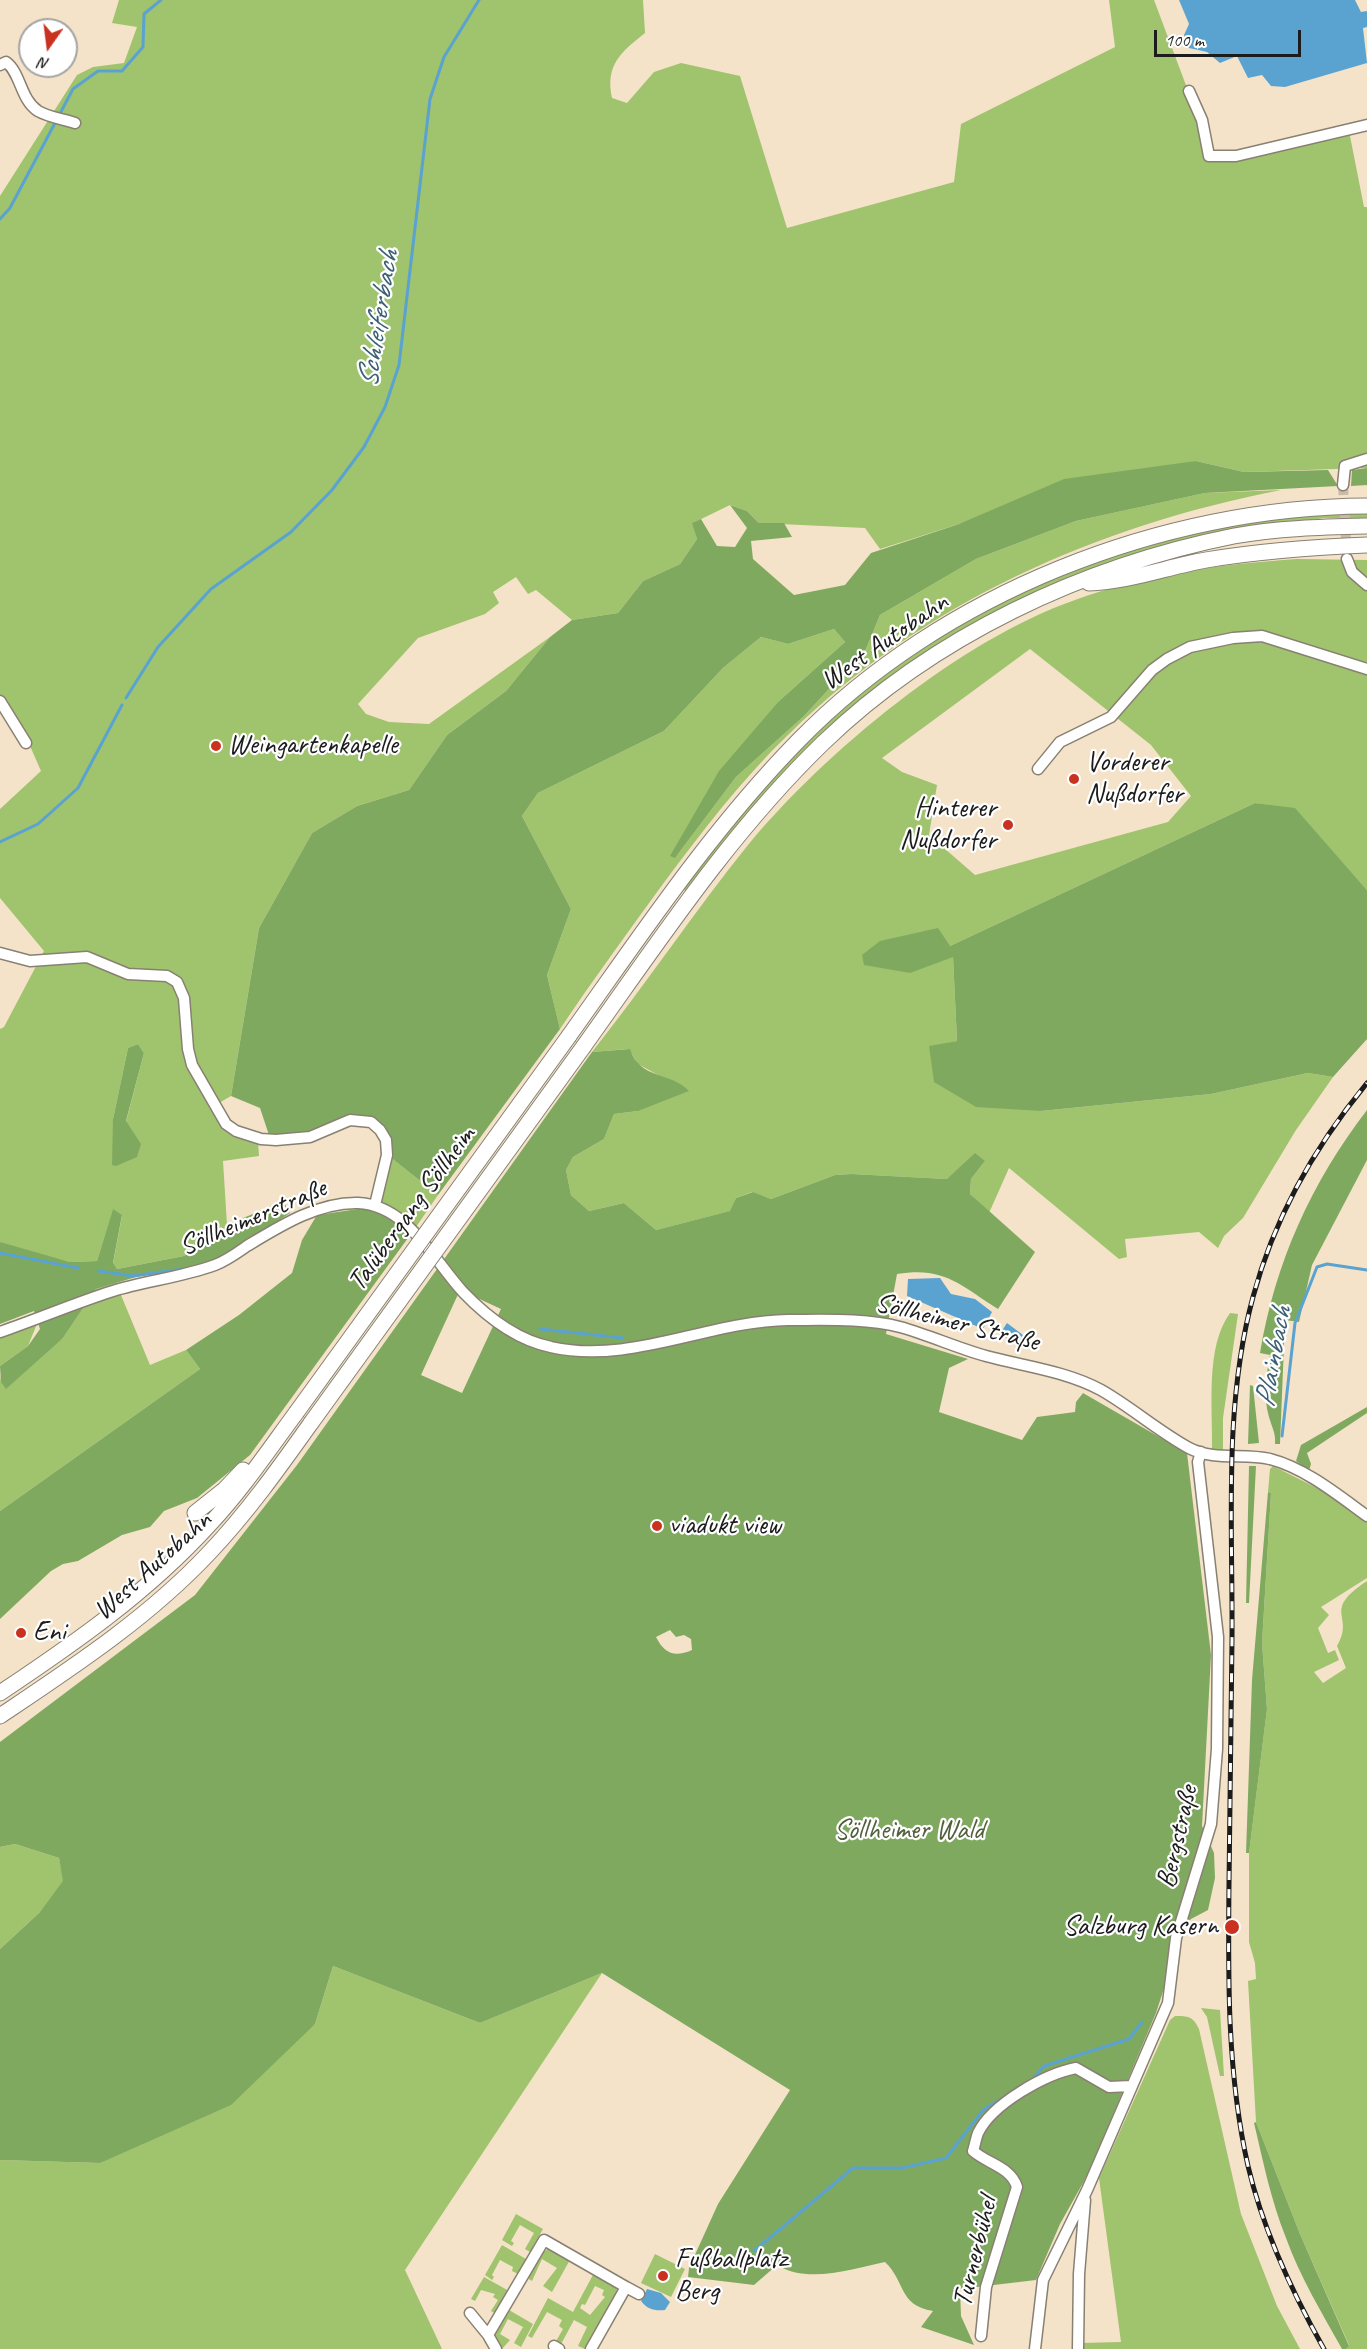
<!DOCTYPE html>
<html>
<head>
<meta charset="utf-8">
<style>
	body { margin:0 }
	#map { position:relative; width:1367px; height:2349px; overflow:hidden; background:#f4e3c9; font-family:Caveat,sans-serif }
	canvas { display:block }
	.north { position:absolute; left:18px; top:18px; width:60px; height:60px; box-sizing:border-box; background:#fff; border:2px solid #a4a4a4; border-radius:50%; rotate:194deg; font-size:16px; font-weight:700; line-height:24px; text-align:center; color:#1c1c1c }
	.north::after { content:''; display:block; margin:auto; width:21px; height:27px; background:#c8321e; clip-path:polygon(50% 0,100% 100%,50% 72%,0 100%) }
	.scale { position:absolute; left:1154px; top:30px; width:147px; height:27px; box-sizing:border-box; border:3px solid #1c1c1c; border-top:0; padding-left:8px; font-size:18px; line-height:21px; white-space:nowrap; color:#1c1c1c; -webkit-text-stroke:4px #fff; paint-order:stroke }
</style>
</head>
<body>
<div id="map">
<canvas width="1367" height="2349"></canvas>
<div class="north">N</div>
<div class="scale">100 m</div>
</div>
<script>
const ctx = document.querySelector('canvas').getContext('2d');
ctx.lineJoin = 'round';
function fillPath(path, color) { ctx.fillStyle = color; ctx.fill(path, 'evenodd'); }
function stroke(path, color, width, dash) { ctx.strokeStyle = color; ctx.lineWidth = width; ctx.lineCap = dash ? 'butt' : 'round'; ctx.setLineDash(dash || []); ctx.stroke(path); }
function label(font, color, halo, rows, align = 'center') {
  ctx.font = font + ' Caveat,sans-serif'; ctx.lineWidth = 4.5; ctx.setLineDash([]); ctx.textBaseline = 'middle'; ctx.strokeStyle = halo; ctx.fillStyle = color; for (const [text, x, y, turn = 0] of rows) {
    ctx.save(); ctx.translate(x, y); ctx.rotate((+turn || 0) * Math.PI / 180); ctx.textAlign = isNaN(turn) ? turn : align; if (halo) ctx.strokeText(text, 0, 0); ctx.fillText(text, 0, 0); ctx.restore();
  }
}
fillPath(new Path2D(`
	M119,0h524l2,33c-24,19 -40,32 -33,65l15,5 27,-31 27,-9 59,13 47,152 167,-46 7,-58 154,-77 -6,-47h45l48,128 6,31 141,-28 15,76h3v261l-123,4 -48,-11 -237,63 -79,25 -15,-21 -106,-5 -12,-12 -17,-6 -37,18 4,16 -17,25 -37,17 -25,32 -46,7 -36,-30 -8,4 -12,-17 -23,15 6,11 -14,11 -67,24 -60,66 8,10 23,8 40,2 121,-87 -44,54 -59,44 -38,55 -52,16 -45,27 -53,95 -28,168 -12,7 -2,13 41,26 1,14 -36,5 4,64 -43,31 -67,13 -4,-5 9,-48 -9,-6 -16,51 -27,1 -66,-17 -4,-3v-213l4,-2 40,-76 -44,-53v-89l41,-38 -14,-32 -27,-39v-504l77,-121 16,-8 31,-4 13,-36 -25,-4zM138,1044l6,9 -18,69 -13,-3 15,-71z
	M1281,490c-184,36 -357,112 -492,244 -48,46 -89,100 -129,154 -34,47 -68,93 -100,141l-13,-54 24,-66 -49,-93 16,-23 126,-62 59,-63 38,-31 27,7 46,-15 11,13 -66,59 -104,157 61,-81 68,-61 62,-67 14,-34 96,-56 100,-38 129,-28z
	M1367,513v5h-43l-129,20 -82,23 -71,28 -65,33 -159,116 -86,93 -47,60 -2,-3c42,-55 84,-111 136,-158 153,-140 341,-212 548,-217z
	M1297,559l70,1v330l-72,-81 -40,-6 -305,143 3,11 4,84 -28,6 112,64 170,-17 97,-21 25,4 -37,53 -53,88 -19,18 -6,12 -19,-16 -74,7 2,18 -8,2 -110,-91 -20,45 -19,-19 1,-15 14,-18 -38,18 -95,-5 -17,1 -64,24 -19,-7 -16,6 -5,13 -75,19 -32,-27 -35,8 -18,-16 -5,-25 7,-13 31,-18 10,-25 24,-3 27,-32 -27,-15 -9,-15 -37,3c54,-68 102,-140 156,-207 77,-93 212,-205 327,-245 71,-26 147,-36 222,-41zM1030,649l121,96 40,51 -23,26 -193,53 -46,-40 8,-50 -35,-13 -20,-14z
	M390,1157l48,38 -22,32 -37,-26z
	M116,1283l34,82 36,-15 14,19 -200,142v-136l1,7 62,-44 33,-49z
	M43,1309l-15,37 -28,20v-39z
	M1230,1313l8,1 -15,104v33l-11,-2c1,-41 -7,-102 18,-136z
	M1273,1466l54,27 40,29v56l-46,29 8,8 -11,13 10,25 7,-3 4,10 -25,12 9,11 23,-15 -9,-22c19,-31 -17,-34 30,-65v768h-21l3,-4 -49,-111 -44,-112 -8,-141 8,-2 -1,-16 -6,-21v-89l18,-144 -5,-66 9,-150 -3,-1 2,-23z
	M15,1844l44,14 5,23 -25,32 -39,36v-102z
	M333,1966l147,57 122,-50 -197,297 37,79h-442v-189l100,3 215,-139z
	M1201,2008l19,2 4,66h-4l-13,-59z
	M1175,2016c13,0 18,0 24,13l42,185 36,92 23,43h-219l-1,-6 41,-1 -22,-164 71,-158z
	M516,2214l27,15 -13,23 -5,-3 9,-16 -14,-8 -9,16 3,2 -2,3 -10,-6z
	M502,2245l24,14 -8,15 -6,-3 1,-4 -13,-7 -8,15 2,2 -2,3 -7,-5z
	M549,2248l22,10 -19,34 -9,-6 14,-18 -15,-9 -10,22 -5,-3 15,-25z
	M655,2254l30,15 -14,28 -30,-14z
	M594,2273l22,13 1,5 -32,58 -7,-3 9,-19 -13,-7 -14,26 -5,-3 8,-14 -4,-3 3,-6 -15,-8 -15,26 -4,-2 20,-38 25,14zM595,2286l9,4 -2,5 3,2 -15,18 -10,-7 2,-4 3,1z
	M484,2277l25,14 -13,23 -5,-3 7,-11 -5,-3 2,-3 -14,-4 -6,11 -4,-2z
	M509,2310l24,14 -12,23 -7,-4 9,-16 -15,-8 -8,15 10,6 -8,9 -8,-13z`), '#a0c36d');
fillPath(new Path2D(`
	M1196,461l48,11 84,-2 10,16 -133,7 -129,28 -100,38 -96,56 -14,34 -62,67 -68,61 -61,81 -5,-2 49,-85 60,-70 66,-59 -11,-13 -46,15 -27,-7 -38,31 -59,63 -126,62 -16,23 49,93 -24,66 13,54 -122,166 -48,-38 -18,-38 -61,15 -42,1 -9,-27 -29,-12 28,-168 53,-95 45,-27 52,-16 38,-55 59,-44 44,-54 22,-17 46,-7 25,-32 37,-17 17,-25 -5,-16 9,-4 16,27 18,1 12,-19 -17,-23 17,6 12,12h25l8,14 -41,4 2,18 41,36 51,-10 26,-32 88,-29 105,-45z
	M1367,468v17l-16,1 1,-16z
	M1255,803l40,5 72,82v149l-34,38 -25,-4 -97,21 -170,17 -65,-4 -42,-25 -5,-36 28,-5 -4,-84 -43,16 -46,-8 -2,-10 18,-14 58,-13 12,18z
	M138,1044l6,9 -18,68 15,23 -4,13 -21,9 -4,-1 1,-46 15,-71z
	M630,1049c10,31 42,23 59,42l-51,20 -24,3 -10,25 -31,18 -7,13 5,25 18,16 35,-8 32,27 74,-19 6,-13 17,-6 18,7 64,-24 17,-1 95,5 28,-26 10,8 -14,18 -1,15 65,58 -37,57c-38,-24 -54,-43 -101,-35l-11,60 82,25 -19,9 -10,44 83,28 15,-23 38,-5 1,-10 7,-9 104,60 24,202 -9,171 12,27 1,25 -7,32 -17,9 -19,18 -4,39 -12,37 -68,161 -28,50 -24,56 -76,9 1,27 13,29 -53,-18 12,-16c-35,-6 -27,-29 -48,-49 -32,7 -78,22 -108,3l-23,20 -66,-8 1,-9 29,-64 72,-114 -188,-117 -122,50 -147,-57 -18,58 -84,81 -131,58 -100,-3v-211l39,-36 24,-32 -4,-23 -44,-14 -15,3v-105l195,-147 102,-130 295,-413zM460,1290l41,19 -39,84 -41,-18zM670,1630l6,7 8,-2 7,4 1,11c-18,8 -28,3 -36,-13z
	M1367,1110v50l-55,105 -13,57 -14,-2 -5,124h-5c1,-11 -3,-16 -6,-27 -6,-20 -3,-41 1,-62l-10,-2c15,-90 51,-170 107,-243z
	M283,1201l7,12 -63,42 -19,8 -72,14 -40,12 -33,49 -57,51 -5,-7 -1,-16 28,-20 12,-17 -6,-18 -34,13v-82l70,20 27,-1 16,-52 9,6 -9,48 4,6 67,-13 43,-31z
	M379,1201l25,15 12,11 -166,228 -53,43 -33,13 -14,16 -28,8 -44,26 -15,3 -12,7 -51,48v-108l200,-142 -14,-19 53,-35 53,-42 10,-33 15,-25 48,-7z
	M1250,1385l3,1 6,57 -11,1z
	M1367,1407v6l-60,40 4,11 -2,7 -13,-10 5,-16z
	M1249,1466h7l-7,137h-3z
	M1268,1492l3,1 -9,150 5,66 -18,144h-3l6,-173z
	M1256,2122l44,112 49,112 -3,3h-4c-20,-36 -42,-72 -56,-111 -15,-37 -23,-77 -32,-115z`), '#80a960');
fillPath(new Path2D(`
	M1179,0h176l6,12 6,-1v16l-4,1 4,35 -82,24 -14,-1 -9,-11 -14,3 -11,-22 -17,7 -13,-11 -18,-4 -5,-13 5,-11z
	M940,1278l11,16 24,5 17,13 -9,17 -76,-33 1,-17z
	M1007,1323l24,18 -3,8 -6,-9 -5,3 -18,-8z
	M647,2289l14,4 9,9 -5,8c-10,1 -17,0 -24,-9z`), '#5aa3d1');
stroke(new Path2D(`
	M0,219l10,-11 63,-119 25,-18h24l21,-24 1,-33 17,-14
	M126,698l32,-51 53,-58 80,-57 41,-42 32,-43 21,-40 14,-42 31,-266 14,-42 35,-57
	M0,842l38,-18 40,-36 44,-83
	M0,1253l78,15
	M99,1271l34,5 57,-8
	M540,1329l83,9
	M1282,1436l13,-113 22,-56 10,-3 40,6
	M1031,2081l13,-15 85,-27 13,-17
	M754,2251l99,-83h49l44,-10 38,-49 21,-12`), '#5aa3d1', 3);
stroke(new Path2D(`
	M1343,485l4,74`), '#c9bba6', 10, [10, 5]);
const minor = new Path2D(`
	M0,65l6,-3c15,11 14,37 32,49 10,6 25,8 37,12
	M1189,91l13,29 7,36h27l131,-31
	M1343,485l2,-19 22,-7
	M1347,559l5,13 15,13
	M0,701l26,42
	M1038,769l22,-27 51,-25 41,-47 15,-11 23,-12 43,-9 29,-2 105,33
	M0,953l30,8 57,-4 41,17 39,2 10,6 7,16 4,51 4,16 34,59 10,7 25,8 15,1 34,-3 40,-17 21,2 9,8 6,10 1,15 -12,50
	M0,1332c38,-13 75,-29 113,-41 33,-10 69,-14 102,-26 11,-4 22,-12 32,-19 33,-20 71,-44 111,-43 49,2 75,56 105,89 24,25 53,48 88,55 79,18 158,-26 237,-27 36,0 78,-2 112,7 29,8 57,21 86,29 37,10 80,15 115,34 30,17 57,41 88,58 25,13 54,5 81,11 35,9 68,36 97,57
	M626,2287l13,7
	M470,2313l18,22
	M981,2336l5,-49 31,-100c-6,-20 -29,-23 -44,-36 2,-6 3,-13 5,-18 14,-29 67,-59 98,-65l33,19 22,-1
	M554,2346l5,3
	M496,2349l-8,-14 56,-95 82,47 -35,62
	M1035,2349l8,-69 44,-90 81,-187 8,-65 35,-114 6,-75 1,-112 -20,-175 3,-10
	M1078,2349l1,-75 6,-74`);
const highway = new Path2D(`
	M1089,583c39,-1 78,-16 117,-23 54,-9 107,-13 161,-15
	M569,1036c72,-101 142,-206 229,-295 144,-148 364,-234 569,-235
	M584,1046c75,-105 146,-213 239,-303 111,-107 260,-177 411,-207 43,-8 89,-9 133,-10
	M195,1513l29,-23 19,-20
	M0,1693c75,-50 148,-101 209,-168 32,-34 59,-74 87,-112
	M0,1716c73,-49 148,-98 209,-163 38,-40 70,-85 102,-130`);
stroke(minor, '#888072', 13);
stroke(highway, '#888072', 17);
stroke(minor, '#fff', 10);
stroke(highway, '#fff', 15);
const rail = new Path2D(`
	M1324,2349c-32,-57 -61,-119 -76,-183 -21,-93 -20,-187 -19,-282 1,-82 2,-163 3,-245 1,-113 -9,-232 21,-342 21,-79 62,-151 114,-214`);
stroke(rail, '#1c1c1c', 5);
stroke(rail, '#fff', 3, [9]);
const highwayBridge = new Path2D(`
	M296,1413l273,-377
	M311,1423l273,-377`);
stroke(highwayBridge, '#888072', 17, []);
stroke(highwayBridge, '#fff', 15);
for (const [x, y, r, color] of [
	[216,746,6,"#c8321e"],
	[1074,779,6,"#c8321e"],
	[1008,825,6,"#c8321e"],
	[657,1526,6,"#c8321e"],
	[21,1633,6,"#c8321e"],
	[1232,1927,8,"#c8321e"],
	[663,2276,6,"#c8321e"]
]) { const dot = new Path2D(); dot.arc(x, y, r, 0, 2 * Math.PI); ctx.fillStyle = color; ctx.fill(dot); stroke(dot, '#fff', 2); }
label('28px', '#1c1c1c', '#fff', [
	["West Autobahn",885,642,-35],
	["Talübergang Söllheim",412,1209,-54],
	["Söllheimerstraße",253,1218,-23],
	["Söllheimer Straße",957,1323,14],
	["West Autobahn",153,1566,-42],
	["Bergstraße",1178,1837,-77],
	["Turnerbühel",976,2252,-76]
]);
label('28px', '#1c1c1c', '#fff', [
	["Weingartenkapelle",228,746],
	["Vorderer",1086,763],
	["Nußdorfer",1086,795],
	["Hinterer",996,809,"right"],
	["Nußdorfer",996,841,"right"],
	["viadukt view",669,1526],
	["Eni",33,1633],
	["Salzburg Kasern",1218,1927,"right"],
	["Fußballplatz",675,2260],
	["Berg",675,2292]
], 'left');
label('28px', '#515f3c', '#fff', [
	["Söllheimer Wald",909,1831]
]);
label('italic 30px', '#3b6076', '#fff', [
	["Schleiferbach",379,319,-81],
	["Plainbach",1274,1357,-80]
]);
</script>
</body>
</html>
